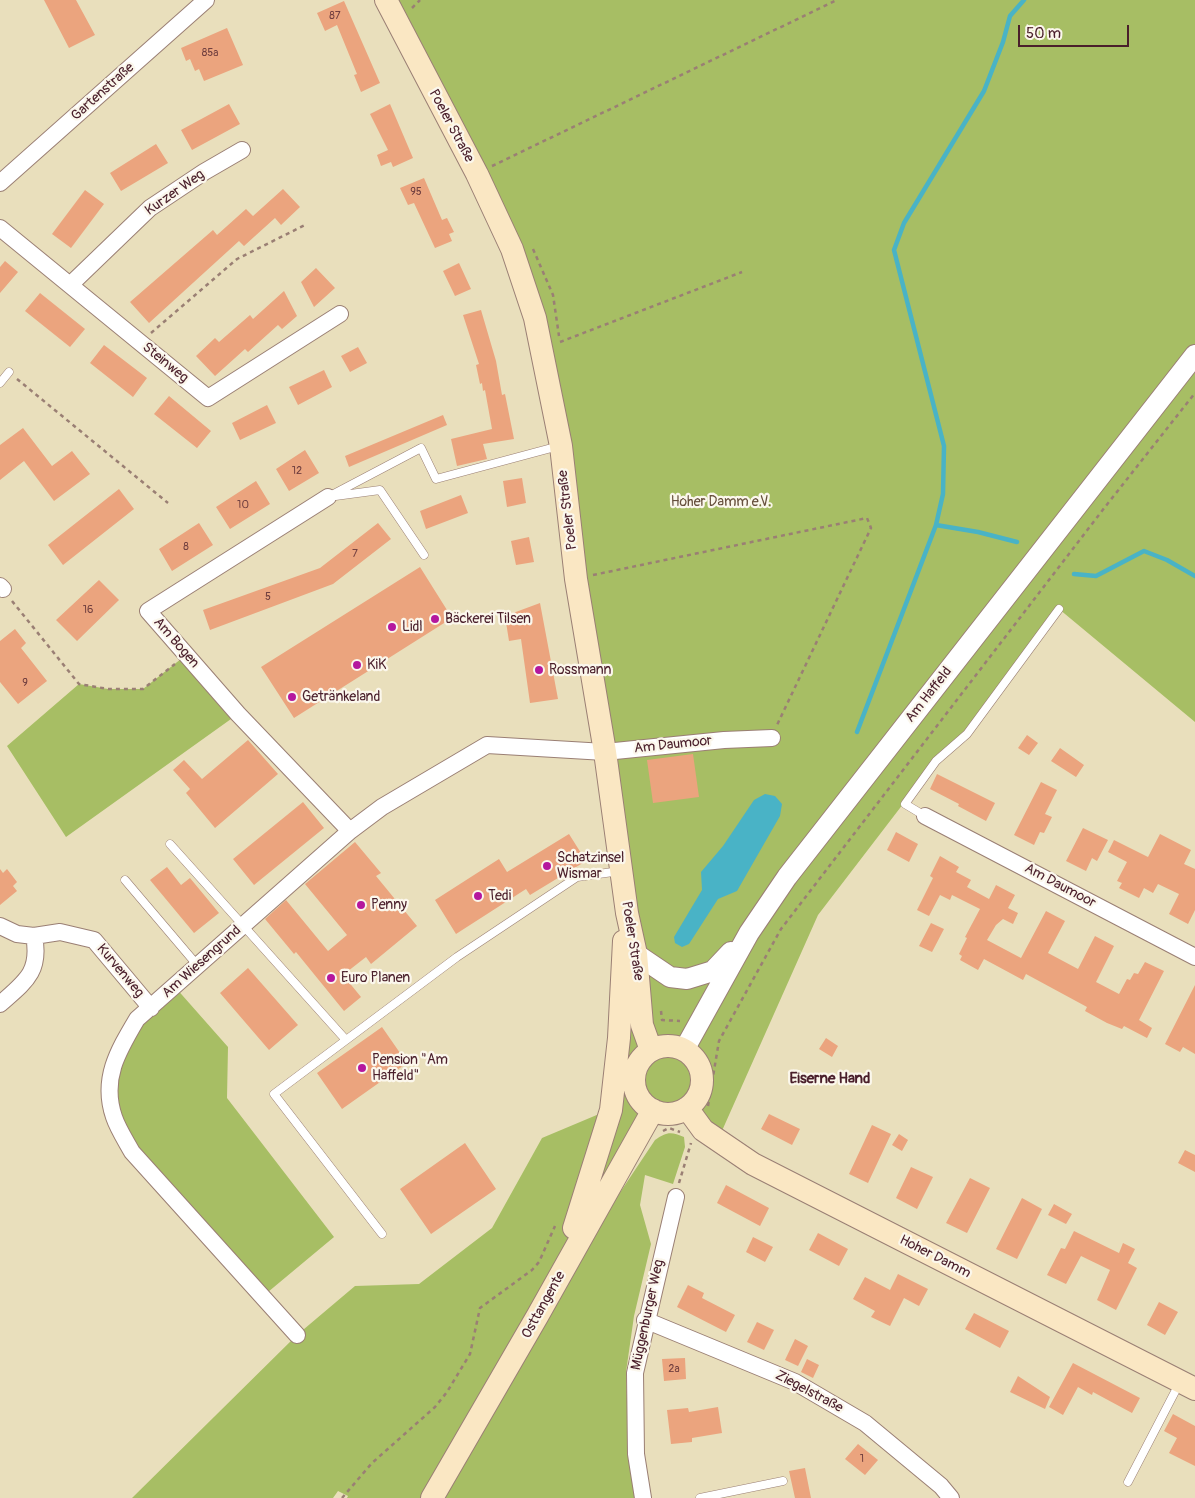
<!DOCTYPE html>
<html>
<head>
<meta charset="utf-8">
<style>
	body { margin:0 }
	#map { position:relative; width:1195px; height:1498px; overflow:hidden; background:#e9dfbc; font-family:Pangolin,sans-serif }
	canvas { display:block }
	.scale { position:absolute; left:1018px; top:25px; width:111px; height:22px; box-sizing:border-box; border:2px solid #4a1f2b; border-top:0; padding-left:6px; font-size:15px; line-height:18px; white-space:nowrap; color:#4a1f2b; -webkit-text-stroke:4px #fbf7ec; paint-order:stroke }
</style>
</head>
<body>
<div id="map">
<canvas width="1195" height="1498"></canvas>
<div class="scale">50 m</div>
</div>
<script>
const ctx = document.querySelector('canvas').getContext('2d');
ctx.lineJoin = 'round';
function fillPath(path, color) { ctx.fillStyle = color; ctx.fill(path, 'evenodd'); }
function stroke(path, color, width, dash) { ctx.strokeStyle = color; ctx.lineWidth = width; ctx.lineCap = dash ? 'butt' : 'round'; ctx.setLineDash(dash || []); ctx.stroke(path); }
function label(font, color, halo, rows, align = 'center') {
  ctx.font = font + ' Pangolin,sans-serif'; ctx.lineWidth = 4.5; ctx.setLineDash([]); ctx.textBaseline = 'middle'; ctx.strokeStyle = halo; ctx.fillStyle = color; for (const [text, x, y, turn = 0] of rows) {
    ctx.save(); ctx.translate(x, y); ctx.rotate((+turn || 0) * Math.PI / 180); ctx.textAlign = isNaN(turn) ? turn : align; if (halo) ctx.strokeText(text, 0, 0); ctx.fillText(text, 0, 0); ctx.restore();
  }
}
fillPath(new Path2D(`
	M386,0h809v722l-136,-113 -92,125 -31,27 -118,154 -101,227 -33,-26 -13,3 -20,-6 -56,117 60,-90c11,-8 16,-9 29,-3l1,10 -12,37 -28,-9 -5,30 11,39 -17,72 -8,56 3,84 6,42h-288l1,-2 -10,-5 -5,7h-201l165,-163 58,-49 64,-2 73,-56 50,-90 69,-29 16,-196 -92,-595z
	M186,655l52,59 -172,123 -59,-91 72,-62 29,5h35z
	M175,987l53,60 -1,51 107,139 -72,60 -130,-145 -18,-34 5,-70z`), '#a7be64');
fillPath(new Path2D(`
	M765,794l10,2 7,8 -2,12 -43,75 -19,8 -29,45 -7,3 -7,-4 -1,-6 28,-47 -1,-18 22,-26 31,-46z`), '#49b3c6');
stroke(new Path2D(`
	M936,525l42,7 39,10
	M1074,574l22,2 48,-25 23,9 28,16
	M857,732l79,-207 7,-31 1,-48 -50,-196 10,-27 80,-132 19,-49 7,-26 14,-16`), '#49b3c6', 4.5);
fillPath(new Path2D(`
	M44,0h32l19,35 -26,13z
	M344,1l36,82 -19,9 -7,-17 3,-1 -20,-49 -12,6 -8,-18z
	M227,28l16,37 -39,16 -5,-12 -4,2 -5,-12 -4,2 -5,-13z
	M229,104l11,20 -48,26 -11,-20z
	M390,104l23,54 -20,9 -2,-5 -10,4 -4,-11 11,-5 -18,-36z
	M156,144l12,19 -47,28 -11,-18z
	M424,178l18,42 5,-2 7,14 -5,2 3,7 -17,7 -21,-45 -6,2 -8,-17z
	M283,189l17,18 -19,18 -6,-7 -31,28 -5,-5 -90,82 -19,-21 83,-72 4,5 29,-26 7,7z
	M85,190l19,14 -33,44 -19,-14z
	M5,261l13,11 -18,21v-26z
	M459,263l12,26 -16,7 -12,-25z
	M316,268l19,20 -21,19 -13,-25z
	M284,291l13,25 -15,13 -4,-4 -30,27 -3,-3 -30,27 -19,-20 19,-18 4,4 31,-27 3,4z
	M40,293l45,36 -15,18 -45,-36z
	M481,310l15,51 6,34 3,-1 9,45 -31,5 4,15 -30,7 -6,-27 41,-10 -7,-39 -2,1 -1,-8 -2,1 -4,-19 3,-1 -16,-49z
	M104,345l43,33 -14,19 -43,-34z
	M358,347l9,16 -17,9 -9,-16z
	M324,370l8,17 -34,18 -9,-18z
	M169,396l42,35 -14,17 -43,-34z
	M267,405l9,18 -36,17 -8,-17z
	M443,415l4,10 -98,42 -4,-11z
	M23,428l29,38 20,-15 18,23 -36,27 -30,-40 -24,19v-35z
	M305,450l14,23 -30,18 -13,-22z
	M522,478l4,25 -19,4 -4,-26z
	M256,481l14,23 -40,25 -14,-22z
	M119,489l15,20 -71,56 -15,-20z
	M461,495l7,18 -42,16 -6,-18z
	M199,523l14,22 -41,26 -13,-22z
	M378,523l13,16 -58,45 -123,46 -7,-20 117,-42z
	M529,537l5,25 -18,3 -5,-24z
	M420,567l32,51 -158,100 -33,-51z
	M99,580l20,20 -42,41 -21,-21z
	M540,603l18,96 -28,4 -9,-64 -12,2 -4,-25z
	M15,629l11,14 -5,5 26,33 -29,23 -18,-22v-41z
	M1027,735l11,8 -9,12 -11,-7z
	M248,740l30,34 -63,54 -29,-35 4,-4 -17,-19 11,-10 18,19z
	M1060,748l24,17 -8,12 -25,-16z
	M693,754l6,43 -46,6 -6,-43z
	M937,774l58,29 -9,18 -28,-15 1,-2 -29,-15z
	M1041,782l16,8 -12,24 7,3 -8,16 -4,-1 -6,13 -20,-10z
	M303,802l21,26 -70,57 -21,-26z
	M1083,828l25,12 -11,21 -5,-3 -6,13 -20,-10z
	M896,832l22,12 -9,18 -22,-12z
	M569,834l17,27 -56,34 -4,-6 -70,45 -21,-34 64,-41 8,13z
	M1160,834l31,16 -7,14 11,5v41l-7,14 -19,-10 10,-20 -21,-10 -5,9 -9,-5 -5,10 -20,-10 3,-5 -5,-2 10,-19 -19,-10 6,-12 34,17z
	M355,842l26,31 -5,3 41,50 -46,38 -5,-7 -23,18 18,22 -17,14 -48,-59 -2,2 -29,-35 21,-19 42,51 19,-16 -42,-51z
	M940,856l19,11 -3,5 15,8 -4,7 22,12 7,-14 19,10 -7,13 10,5 -5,11 -10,-5 -7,6 -9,15 34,18 25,-47 19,10 -17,32 30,16 17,-33 19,10 -18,36 23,12 8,-15 3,1 4,-7 4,1 7,-12 19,9 -25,49 13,8 -5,10 -23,-12 -2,3 -15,-6 -22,-12 2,-4 -61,-33 -3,6 -39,-21 -6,11 -18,-10 2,-4 -3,-2 8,-16 -2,-1 15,-28 -28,-14 -2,5 -10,-5 -11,21 -12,-6 16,-32 -3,-2z
	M167,867l14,18 9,-7 29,35 -25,20 -44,-53z
	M0,869l3,4 4,-4 10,13 -4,4 4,5 -17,14z
	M931,923l13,6 -12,23 -13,-6z
	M248,968l50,57 -29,25 -49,-57z
	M1195,985v69l-12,-7 -3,5 -15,-8z
	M382,1027l25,36 -65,46 -25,-36z
	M826,1038l12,8 -6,11 -13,-8z
	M769,1114l31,15 -8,16 -31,-16z
	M872,1125l19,9 -23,49 -19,-9z
	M899,1134l9,6 -6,11 -10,-6z
	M465,1143l31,46 -65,45 -31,-45z
	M1185,1150l10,5v17l-17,-9z
	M911,1167l22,10 -16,32 -21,-11z
	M970,1178l20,10 -23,45 -21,-10z
	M726,1185l43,23 -9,18 -43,-23z
	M1022,1198l20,11 -25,50 -21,-10z
	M1054,1204l18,10 -6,10 -18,-9z
	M1074,1231l45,22 4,-10 12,6 -7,14 9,5 -21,42 -19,-10 13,-30 -29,-14 -15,28 -19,-9 14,-27 4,1z
	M818,1233l30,16 -9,17 -30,-16z
	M753,1237l20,10 -8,15 -19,-10z
	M898,1274l30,15 -9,17 -15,-8 -14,28 -19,-9 4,-6 -22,-12 12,-22 25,13z
	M688,1285l16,8 -2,5 33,17 -9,17 -49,-25z
	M1159,1302l19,10 -13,23 -18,-10z
	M974,1313l35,18 -9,17 -35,-19z
	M757,1322l17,8 -10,20 -17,-8z
	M795,1339l13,7 -10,20 -13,-6z
	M685,1358l1,21 -22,2 -2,-22z
	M807,1359l12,6 -6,13 -12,-6z
	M1073,1363l67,35 -8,15 -39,-21 -1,3 -14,-8 -15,28 -14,-8z
	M1018,1376l32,21 -5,12 -35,-17z
	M718,1407l4,26 -30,5v4l-21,2 -4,-34 21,-2 1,4z
	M1173,1414l22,12v40l-26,-13 8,-15 -13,-7z
	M858,1444l20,16 -13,15 -20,-16z
	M805,1468l6,30h-16l-6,-27z`), '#eba47e');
const service = new Path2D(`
	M0,383l9,-11
	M424,555l-44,-65 -52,7 93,-49 15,31 123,-33
	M925,816l-20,-12 31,-43 31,-27 92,-125
	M170,844l176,196
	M125,880l73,86
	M382,1234l-108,-140 183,-137 120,-80 43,-6
	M1128,1482l51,-98
	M700,1498l83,-17`);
const minor = new Path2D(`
	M0,183l206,-183
	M0,228l208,170 132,-84
	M70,285l80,-77 54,-36 38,-22
	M328,497l-180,114 90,103 112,117
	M0,586l3,3
	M925,816l270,141
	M0,926l17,8 17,2 26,-4 34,8 57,68
	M0,1004c25,-22 41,-32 34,-68
	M645,1320l150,62 70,41 76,63 10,12
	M297,1335l-165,-183c-6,-11 -14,-23 -18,-35 -13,-38 4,-66 23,-98l213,-188 32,-24 105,-62 118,7 119,-12 48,-2
	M643,1498l-7,-44 -1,-81 41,-176`);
const tertiary = new Path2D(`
	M636,954l34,23 17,2 26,-8 18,-19
	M684,1050l65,-117 38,-56 408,-522`);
const secondary = new Path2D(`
	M386,0l91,174 35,75 23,69 26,128 15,133 29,173 22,161 9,41 6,71 9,25
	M634 1080a34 34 0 1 1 68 0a34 34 0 1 1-68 0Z
	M687,1108l16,22 50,34 442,225
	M574,1228l37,-118 8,-72 5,-97
	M432,1498l106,-183 115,-205`);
stroke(service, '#9a7f74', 9);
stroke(minor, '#9a7f74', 18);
stroke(tertiary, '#9a7f74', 22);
stroke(secondary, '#9a7f74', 24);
stroke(new Path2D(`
	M412,8l8,-8
	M492,166l345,-166
	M533,249l20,46 6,41
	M151,333l86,-74 68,-34
	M560,342l182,-70
	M17,379l151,124
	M593,575l274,-57 4,10 -94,197
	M12,601l67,83 29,5h35l32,-25
	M661,1011l1,9 18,1
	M708,1106l11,-65 62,-112 324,-422 90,-114
	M663,1131l6,-3 11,4
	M679,1183l12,-40
	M342,1498l30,-35 63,-56 12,-15 23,-38 10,-46 52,-38 7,-8 16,-36`), '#9a7f74', 2.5, [4, 4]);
stroke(service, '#fff', 8);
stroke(minor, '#fff', 16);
stroke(tertiary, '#fff', 20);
stroke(secondary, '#fae7c3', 22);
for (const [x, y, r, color] of [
	[435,619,5,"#b5179e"],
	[392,627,5,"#b5179e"],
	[357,665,5,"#b5179e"],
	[539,670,5,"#b5179e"],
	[292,697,5,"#b5179e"],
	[547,866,5,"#b5179e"],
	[478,896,5,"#b5179e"],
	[361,905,5,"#b5179e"],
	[331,978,5,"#b5179e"],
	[362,1068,5,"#b5179e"]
]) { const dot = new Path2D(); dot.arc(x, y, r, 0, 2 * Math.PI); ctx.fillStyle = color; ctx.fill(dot); stroke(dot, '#fbf7ec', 2); }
label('11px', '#724040', null, [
	["87",335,16],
	["85a",210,53],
	["95",416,192],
	["12",297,471],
	["10",243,505],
	["8",186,547],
	["7",355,554],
	["5",268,597],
	["16",88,610],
	["9",25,683],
	["2a",674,1369],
	["1",862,1459]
]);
label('14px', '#4a1f2b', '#fbf7ec', [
	["Gartenstraße",103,92,-42],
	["Poeler Straße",451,126,62],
	["Kurzer Weg",175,193,-35],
	["Steinweg",165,363,39],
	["Poeler Straße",568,510,-97],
	["Am Bogen",176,643,49],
	["Am Haffeld",929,695,-52],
	["Am Daumoor",673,745,-6],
	["Am Daumoor",1060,886,28],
	["Poeler Straße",632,941,81],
	["Am Wiesengrund",202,962,-42],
	["Kurvenweg",120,971,50],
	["Hoher Damm",935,1257,27],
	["Osttangente",544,1305,-61],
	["Müggenburger Weg",648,1315,-78],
	["Ziegelstraße",809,1392,28]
]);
label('14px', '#664f3c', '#fbf7ec', [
	["Hoher Damm e.V.",721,502]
]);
label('14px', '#4a1f2b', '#fbf7ec', [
	["Bäckerei Tilsen",445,619],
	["Lidl",402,627],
	["KiK",367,665],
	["Rossmann",549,670],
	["Getränkeland",302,697],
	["Schatzinsel",557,858],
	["Wismar",557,874],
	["Tedi",488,896],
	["Penny",371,905],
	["Euro Planen",341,978],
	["Pension \"Am",372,1060],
	["Haffeld\"",372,1076]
], 'left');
label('bold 15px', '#4a1f2b', '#fbf7ec', [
	["Eiserne Hand",830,1079]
]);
</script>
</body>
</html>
